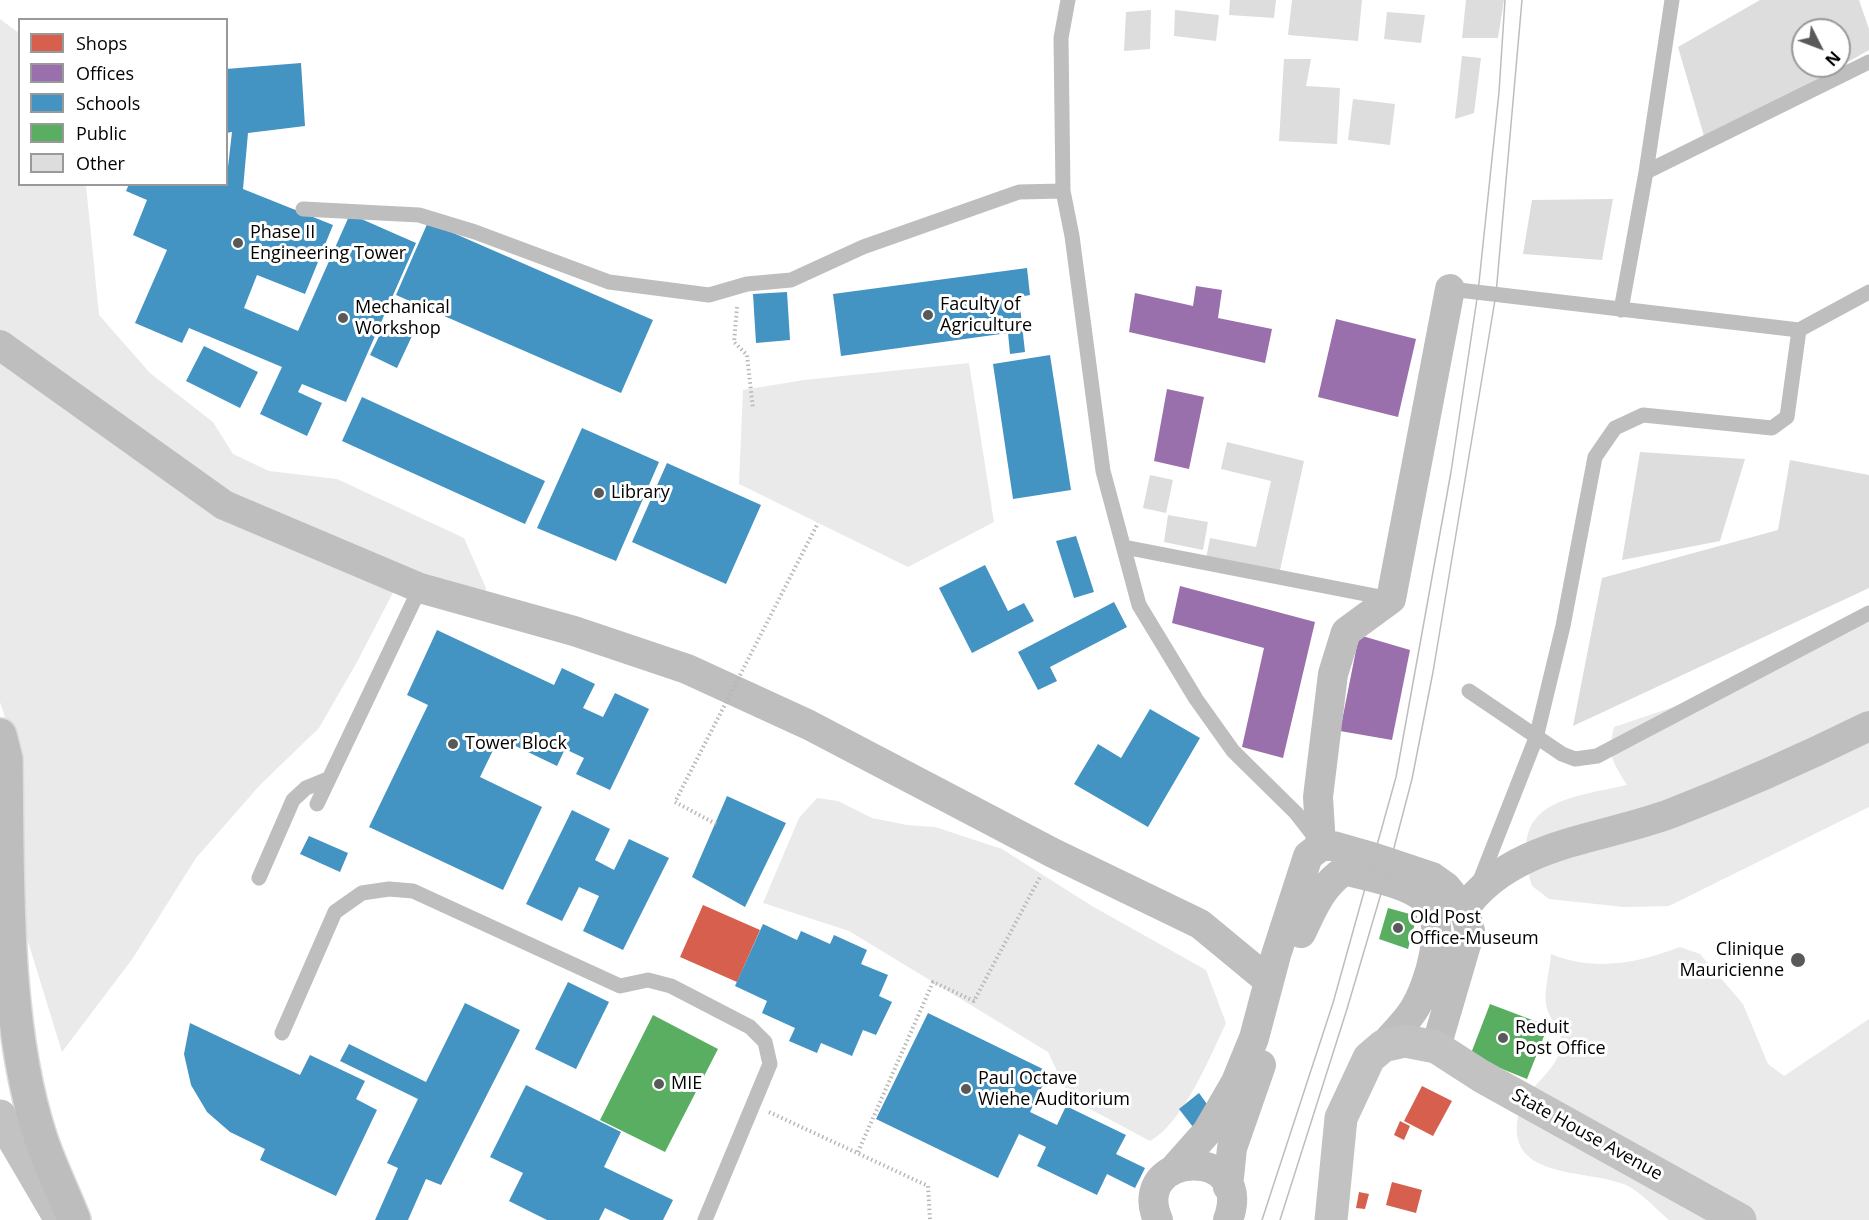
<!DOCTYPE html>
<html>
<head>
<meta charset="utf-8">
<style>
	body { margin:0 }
	#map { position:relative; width:1869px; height:1220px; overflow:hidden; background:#fff; font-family:"Open Sans",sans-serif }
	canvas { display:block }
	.legend { position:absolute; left:18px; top:18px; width:210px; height:168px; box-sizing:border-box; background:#fff; border:2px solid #999; margin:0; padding:8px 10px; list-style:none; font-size:18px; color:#000 }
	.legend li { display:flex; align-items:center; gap:12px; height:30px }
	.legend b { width:30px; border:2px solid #999 }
	.north { position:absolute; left:1791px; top:18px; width:60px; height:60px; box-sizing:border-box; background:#fff; border:2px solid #999; border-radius:50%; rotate:132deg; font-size:16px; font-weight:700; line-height:24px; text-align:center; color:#000 }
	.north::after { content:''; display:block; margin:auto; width:21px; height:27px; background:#595959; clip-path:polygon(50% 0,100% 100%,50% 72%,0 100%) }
</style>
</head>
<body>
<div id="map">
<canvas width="1869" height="1220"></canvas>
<ul class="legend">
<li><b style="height:16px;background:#d6604d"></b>Shops</li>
<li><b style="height:16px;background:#9970ab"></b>Offices</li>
<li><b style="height:16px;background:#4393c3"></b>Schools</li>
<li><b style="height:16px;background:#5aae61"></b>Public</li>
<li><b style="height:16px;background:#ddd"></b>Other</li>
</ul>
<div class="north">N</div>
</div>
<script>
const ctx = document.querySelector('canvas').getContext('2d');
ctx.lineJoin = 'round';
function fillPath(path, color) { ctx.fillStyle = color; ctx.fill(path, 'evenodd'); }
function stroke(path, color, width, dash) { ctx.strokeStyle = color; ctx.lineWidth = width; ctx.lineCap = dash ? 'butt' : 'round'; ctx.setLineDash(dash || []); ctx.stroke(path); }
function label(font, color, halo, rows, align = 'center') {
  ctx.font = font + ' "Open Sans",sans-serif'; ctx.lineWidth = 6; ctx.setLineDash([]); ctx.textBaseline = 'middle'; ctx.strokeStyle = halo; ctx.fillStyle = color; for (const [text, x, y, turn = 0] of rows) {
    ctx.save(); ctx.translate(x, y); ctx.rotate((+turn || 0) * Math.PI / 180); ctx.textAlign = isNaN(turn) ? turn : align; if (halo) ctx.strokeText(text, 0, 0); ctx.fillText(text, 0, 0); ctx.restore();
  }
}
fillPath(new Path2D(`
	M0,19l19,14 1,151 66,1 13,130 51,58 63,49 20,32 36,17 68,8 127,59 22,50 -2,22 -85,-29 -42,81 -38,66 -60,58 -63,72 -63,100 -71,94 -44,-143 -1,-154 -17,-53z
	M969,363l25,159 -86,45 -169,-83 4,-94 61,-10z
	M1869,607v200l-200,99 -45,1 -75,-8 -17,-13c-25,-84 31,-87 95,-101 -15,-24 -20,-31 -13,-58l86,-29z
	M817,798l21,3 34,17 35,7 28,2 67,22 90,57 114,64 20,53c-16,34 -43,100 -76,118l-60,-32 -25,-21 -17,-36 -199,-121 -86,-28 36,-85z
	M1680,947l20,7 43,50 25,60 16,12 85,-57v201h-200c-13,-11 -28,-28 -43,-35 -41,-17 -124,-4 -107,-73 5,-23 37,-39 42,-65 3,-16 -13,-28 -15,-43 -2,-15 4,-35 5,-50 44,18 86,9 129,-7z`), '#eaeaea');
fillPath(new Path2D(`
	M703,905l57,25 -23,52 -57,-25z
	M1422,1086l30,15 -19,35 -29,-15z
	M1400,1121l10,5 -6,14 -10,-5z
	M1392,1182l30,8 -6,23 -30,-8z
	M1359,1192l10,2 -4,15 -9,-1z`), '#d6604d');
fillPath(new Path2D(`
	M1196,286l26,4 -4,28 54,11 -7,34 -136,-31 6,-39 58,13z
	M1336,319l80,20 -18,78 -80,-20z
	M1167,389l37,8 -15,72 -35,-8z
	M1180,586l135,36 -32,136 -41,-11 22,-99 -92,-25z
	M1359,635l51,15 -18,90 -52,-9z`), '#9970ab');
fillPath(new Path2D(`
	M301,63l4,63 -57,7 -5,56 90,36 -28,69 -48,-19 -13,33 54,23 52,-117 66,29 -70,159 -44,-18 -4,8 24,11 -15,33 -47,-22 22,-47 -93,-39 -7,15 -47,-20 32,-73 -34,-15 14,-35 -21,-9 3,-7h97l6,-52 -6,1v-64z
	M428,222l225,98 -32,73 -225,-98z
	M1027,268l3,27 -11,2 6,55 -15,2 -2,-21 -167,23 -8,-62z
	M787,292l3,48 -34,3 -3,-49z
	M385,324l27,12 -15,32 -27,-13z
	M204,346l54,26 -18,36 -54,-27z
	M1050,355l21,135 -58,9 -20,-135z
	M362,397l183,84 -20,43 -183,-83z
	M582,428l77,34 -43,99 -79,-33z
	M667,463l94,42 -35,79 -94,-42z
	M1076,536l18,56 -20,6 -18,-57z
	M985,565l23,46 16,-8 10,18 -62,32 -33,-65z
	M1114,602l13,25 -77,40 7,14 -19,9 -20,-38z
	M437,630l117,55 8,-17 33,16 -12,24 20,9 12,-24 34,16 -39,81 -34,-16 8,-16 -19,-9 -8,17 -58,-28 -19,39 62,30 -39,83 -134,-63 59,-122 -21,-10z
	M1150,709l50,29 -52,89 -74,-43 24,-40 23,14z
	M727,796l59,27 -41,84 -53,-30z
	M572,810l38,19 -15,31 19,10 15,-31 40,19 -46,92 -40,-19 16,-35 -20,-9 -17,34 -36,-17z
	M309,836l39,17 -8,19 -40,-18z
	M763,924l34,16 4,-9 29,13 4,-9 33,15 -6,14 27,11 -9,21 13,6 -16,33 -13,-5 -11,26 -31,-13 -4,10 -28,-12 6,-13 -33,-15 5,-12 -32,-15z
	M568,982l41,20 -33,67 -41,-20z
	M465,1003l55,27 -79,155 -15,-6 -18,41h-33l23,-52 -11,-5 31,-64 -78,-38 9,-17 77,38z
	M928,1013l121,59 -19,40 27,13 9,-19 60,29 -10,19 29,14 -10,20 -28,-14 -10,21 -60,-29 9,-19 -27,-13 -21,44 -122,-59z
	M190,1023l110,52 10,-20 55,26 -9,18 21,11 -41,86 -76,-36 5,-11 -35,-17 -23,-20 -16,-27 -7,-31z
	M526,1085l95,47 -17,35 69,33 -10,20h-33l-25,-12 -6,12h-52l-38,-19 14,-28 -33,-16z
	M1199,1093l13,18 -19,16 -14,-18z`), '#4393c3');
fillPath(new Path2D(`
	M1388,908l29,8 -9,33 -29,-10z
	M1490,1004l58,22 -21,53 -57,-23z
	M653,1015l65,34 -53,103 -65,-32z`), '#5aae61');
fillPath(new Path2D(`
	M1230,0h46l-2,18 -45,-3z
	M1292,0h70l-4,41 -70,-6z
	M1466,0h38l-6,38h-36z
	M1760,0h99l10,29v21l-163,93 -28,-96zM1803,30h36v36h-36z
	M1151,10l-1,39 -26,2 2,-39z
	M1175,10l44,5 -3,26 -42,-5z
	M1387,12l38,3 -4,28 -37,-4z
	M1462,56l19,2 -7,55 -19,6z
	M1284,59h27l-5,27 34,2 -3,56 -58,-3z
	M1353,99l42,5 -5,41 -42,-5z
	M1613,199l-11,61 -79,-6 9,-54z
	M1227,442l77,19 -26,118 -73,-15 5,-26 46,9 15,-66 -50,-12z
	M1640,452l105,7 -25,82 -98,19z
	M1790,460l79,15v113l-296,138 29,-148 176,-48z
	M1150,475l23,5 -7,33 -23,-5z
	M1168,515l40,7 -5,28 -39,-8z`), '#ddd');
const highway = new Path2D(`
	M0,735l6,24c2,119 -3,263 34,377 9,28 23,56 34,84`);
stroke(highway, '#dbdbdb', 36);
stroke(new Path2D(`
	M737,307l-3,35 13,13 6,54
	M769,1112l159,74 2,34
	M858,1152l75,-170 41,19 66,-124`), '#b8b8b8', 4, [1.5, 3]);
stroke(new Path2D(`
	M1068,0l-7,38 2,153 9,45 31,235 36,134 57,94 37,52 63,62 22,28
	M1646,172l223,-110
	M303,209l116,6 56,17 134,50 100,13 38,-11 44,-4 72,-33 156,-55 44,-1
	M1450,289l349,41
	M1621,310l25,-138 26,-172
	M1124,547l267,52
	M1469,691l93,63 13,5 22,-3 272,-143
	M317,804l103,-216
	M259,878l34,-78 13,-12 22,-9
	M1479,883l57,-145 27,-112 32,-169 20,-29 28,-13 129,13 15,-11 12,-87 70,-38
	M282,1033l53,-121 27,-19 27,-4 24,2 207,95 28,-6 23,6 79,41 15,15 5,22 -65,156`), '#bebebe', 15);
stroke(new Path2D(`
	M0,345l224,160 196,83 154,43 113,38 122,56 244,128 147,71 69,57
	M1321,846l-3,-49 15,-123 13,-42 45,-33 59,-310
	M1464,909c47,-67 137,-69 208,-96 67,-26 132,-55 197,-87
	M1301,933c12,-25 20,-47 44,-63 24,7 59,12 79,28 26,21 5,89 -11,113 -8,12 -20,24 -30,35
	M1175,1168l32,-36 29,-50 18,-44 22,-83 32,-99 13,-10h12l42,12 57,19 14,10 18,22 6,22 -34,116
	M1228,1187l4,-39 29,-83
	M1158,1220c-30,-69 98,-76 70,0`), '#bebebe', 30);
stroke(new Path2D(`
	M0,1116l61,104
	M1331,1220l10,-102 28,-60 14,-12 22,-5 31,6 45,29 259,144`), '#c2c2c2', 33);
stroke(highway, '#bdbdbd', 33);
stroke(new Path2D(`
	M1262,1220l71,-217 63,-226 55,-305 27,-180 21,-200 6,-92
	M1280,1220l67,-211 43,-146 22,-84 21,-107 63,-378 26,-294`), '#bdbdbd', 1.5);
stroke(new Path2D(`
	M716,824l-41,-22 143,-279`), '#b8b8b8', 4, [1.5, 3]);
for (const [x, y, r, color] of [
	[238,243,6,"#595959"],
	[928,315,6,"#595959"],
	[343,318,6,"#595959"],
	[599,493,6,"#595959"],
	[453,744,6,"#595959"],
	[1398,928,6,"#595959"],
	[1798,960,8,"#595959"],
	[1503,1038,6,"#595959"],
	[659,1084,6,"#595959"],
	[966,1089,6,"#595959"]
]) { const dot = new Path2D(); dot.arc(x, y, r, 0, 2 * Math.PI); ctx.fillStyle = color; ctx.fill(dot); stroke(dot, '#fff', 2); }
label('18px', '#000', '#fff', [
	["Phase II",250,233],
	["Engineering Tower",250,254],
	["Faculty of",940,305],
	["Agriculture",940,326],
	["Mechanical",355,308],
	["Workshop",355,329],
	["Library",611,493],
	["Tower Block",465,744],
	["Old Post",1410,918],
	["Office-Museum",1410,939],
	["Clinique",1784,950,"right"],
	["Mauricienne",1784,971,"right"],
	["Reduit",1515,1028],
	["Post Office",1515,1049],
	["Paul Octave",978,1079],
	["Wiehe Auditorium",978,1100],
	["MIE",671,1084]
], 'left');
label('18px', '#000', '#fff', [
	["State House Avenue",1587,1135,29]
]);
</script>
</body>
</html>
